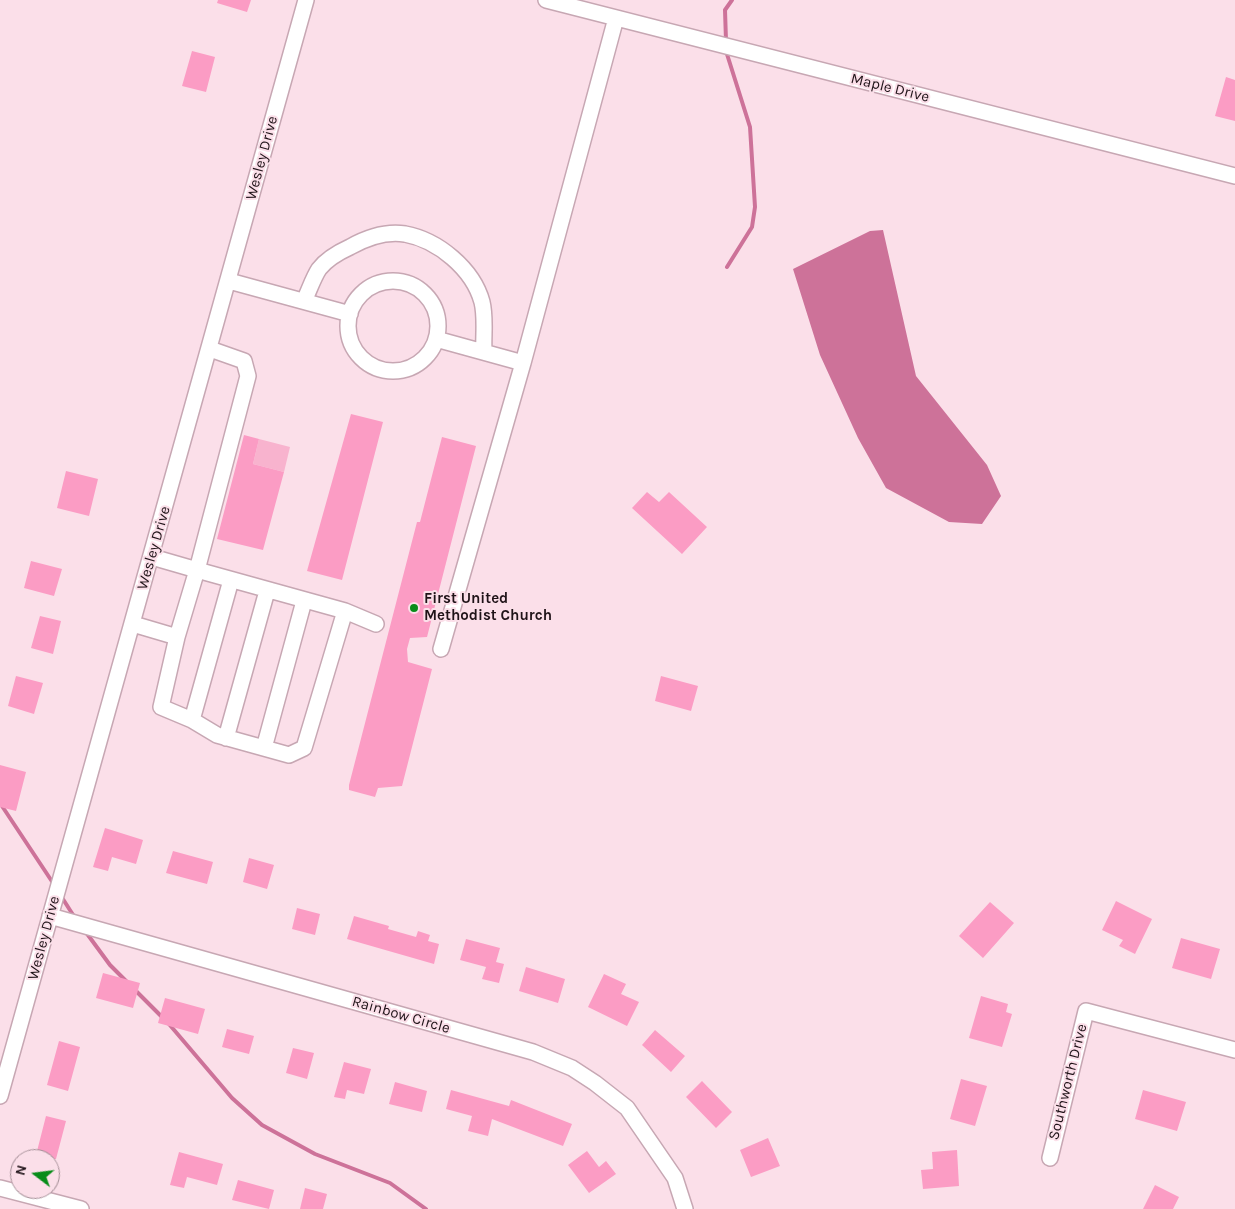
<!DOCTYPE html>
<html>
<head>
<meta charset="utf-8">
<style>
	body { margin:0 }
	#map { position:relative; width:1235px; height:1209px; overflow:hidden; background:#fbdfe9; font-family:Karla,sans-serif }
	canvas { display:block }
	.north { position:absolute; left:10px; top:1149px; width:50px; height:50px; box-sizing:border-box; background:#fbdfe9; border:1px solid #a38d95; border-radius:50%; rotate:285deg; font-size:14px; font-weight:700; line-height:20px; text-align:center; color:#1f1318 }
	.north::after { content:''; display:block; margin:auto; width:18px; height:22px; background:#088c19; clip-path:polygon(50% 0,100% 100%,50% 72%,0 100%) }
</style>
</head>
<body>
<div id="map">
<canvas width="1235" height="1209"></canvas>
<div class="north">N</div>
</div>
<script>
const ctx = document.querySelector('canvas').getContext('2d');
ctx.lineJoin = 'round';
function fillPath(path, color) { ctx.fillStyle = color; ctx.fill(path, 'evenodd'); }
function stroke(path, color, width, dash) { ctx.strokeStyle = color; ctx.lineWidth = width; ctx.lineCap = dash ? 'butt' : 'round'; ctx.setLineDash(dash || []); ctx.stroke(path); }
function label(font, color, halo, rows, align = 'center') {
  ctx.font = font + ' Karla,sans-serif'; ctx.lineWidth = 4; ctx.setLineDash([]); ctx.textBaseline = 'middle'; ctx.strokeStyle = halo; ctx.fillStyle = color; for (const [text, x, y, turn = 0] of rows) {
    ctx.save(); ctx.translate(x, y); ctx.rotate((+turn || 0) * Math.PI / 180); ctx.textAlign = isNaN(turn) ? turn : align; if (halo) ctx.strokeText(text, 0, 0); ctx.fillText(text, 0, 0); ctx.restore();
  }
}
fillPath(new Path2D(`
	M259,439l31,8 -6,25 -31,-8z`), '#f8b3ce');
fillPath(new Path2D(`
	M883,230l33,146 71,89 14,31 -19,28 -33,-2 -63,-34 -28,-50 -38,-83 -27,-86 77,-38z`), '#cd7299');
stroke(new Path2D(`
	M726,41l-1,-31 7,-10
	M726,51l24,76 5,80 -3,20 -25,40
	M0,803l55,83
	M61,896l14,22
	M85,931l25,34 17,17
	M135,990l27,27
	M169,1024l63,74 30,27 53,29 75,29 36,26`), '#cd7299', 4);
fillPath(new Path2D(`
	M218,0h33l-4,12 -30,-9z
	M192,51l23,6 -9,35 -24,-6z
	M1226,77l9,3v41l-20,-5z
	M351,414l32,8 -41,158 -35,-9z
	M244,435l15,4 -6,25 31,8 -21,78 -46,-11z
	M442,437l34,9 -49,191 -17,1 -3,11 1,13 24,7 -30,117 -24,2 -3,9 -26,-7v-5l68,-263h3z
	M66,471l32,8 -9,37 -32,-8z
	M647,492l12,10 10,-10 38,35 -25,27 -50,-46z
	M31,561l31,8 -8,27 -30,-8z
	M40,616l21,5 -8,33 -22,-6z
	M16,676l27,7 -9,31 -26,-8z
	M661,676l37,10 -7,25 -36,-10z
	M0,765l26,7 -10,39 -16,-4z
	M105,828l38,12 -7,24 -24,-7 -4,14 -15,-4z
	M173,851l40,11 -6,22 -41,-11z
	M249,858l25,7 -7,24 -24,-7z
	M1116,901l36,18 -17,35 -16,-8 4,-6 -21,-10z
	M990,902l24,21 -31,35 -24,-22z
	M297,908l23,6 -5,21 -23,-6z
	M354,916l35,10 -1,3 28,8 2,-6 12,4 -2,6 11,3 -5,20 -87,-25z
	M1181,938l39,11 -9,30 -39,-11z
	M466,939l34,9 -4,14 8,2 -5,19 -17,-4 4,-12 -26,-7z
	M526,967l39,12 -7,24 -39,-12z
	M103,973l37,10 -7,25 -37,-10z
	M604,974l22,10 -5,10 18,8 -12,24 -39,-19z
	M981,996l27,8 -2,8 6,2 -10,33 -33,-9z
	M165,998l40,11 -7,25 -40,-11z
	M227,1029l27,7 -5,18 -27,-7z
	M655,1030l30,26 -14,16 -29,-27z
	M59,1041l21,6 -12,44 -21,-6z
	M293,1048l21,5 -7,26 -21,-6z
	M344,1062l27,7 -7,25 -17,-4 -2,9 -11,-2z
	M961,1079l26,7 -12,40 -25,-7z
	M702,1081l30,31 -16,16 -30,-31z
	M395,1082l32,9 -5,21 -33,-8z
	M451,1090l58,16 2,-6 61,24 -9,22 -71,-27 -4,17 -20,-5 4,-15 -26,-7z
	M1143,1090l43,12 -9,29 -42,-12z
	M46,1116l20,5 -10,38h-21z
	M768,1138l12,28 -29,11 -11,-27z
	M957,1150l2,36 -36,3 -2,-19 12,-1 -1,-17z
	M587,1151l12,16 7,-6 10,13 -27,19 -21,-28z
	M179,1152l44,12 -6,21 -30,-8 -3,11 -14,-3z
	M238,1180l36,10 -5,19 -37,-9z
	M1155,1185l24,12 -6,12h-30z
	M305,1188l22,6 -4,15h-23z`), '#fb9cc4');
const minor = new Path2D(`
	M546,0l689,176
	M229,281l121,33
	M348 326a45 45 0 1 1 90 0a45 45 0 1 1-90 0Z
	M304,301c5,-10 9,-23 15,-32 7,-9 20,-17 31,-22 16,-9 36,-16 55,-13 33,6 68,35 77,68 4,16 1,34 2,50
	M436,339l87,24 93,-345
	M210,349l34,12 4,15 -51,194 148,41 31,13
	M133,624l44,13 20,-67 -45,-13
	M177,637l-16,70 31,13 25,15 72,20 15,-7 41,-137
	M441,649l82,-286
	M192,720l39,-140
	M226,738l41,-147
	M264,748l40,-147
	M50,916l483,136 39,16 23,15 32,25 48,70 10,31
	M0,1096c102,-365 205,-730 306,-1096
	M1050,1158l36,-147 149,39
	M0,1188l81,21`);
stroke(minor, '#c7a7b3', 18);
stroke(minor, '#fff', 15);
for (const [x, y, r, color] of [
	[414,608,5,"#088c19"]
]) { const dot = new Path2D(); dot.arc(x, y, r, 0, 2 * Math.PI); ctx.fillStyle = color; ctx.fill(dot); stroke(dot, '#fbdfe9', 2); }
label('15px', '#1f1318', '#fbdfe9', [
	["Maple Drive",890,88,14],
	["Wesley Drive",262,158,-75],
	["Wesley Drive",154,548,-74],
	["Wesley Drive",44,938,-75],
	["Rainbow Circle",401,1015,16],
	["Southworth Drive",1068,1082,-76]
]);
label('bold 15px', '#1f1318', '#fbdfe9', [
	["First United",424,599],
	["Methodist Church",424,616]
], 'left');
</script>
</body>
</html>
